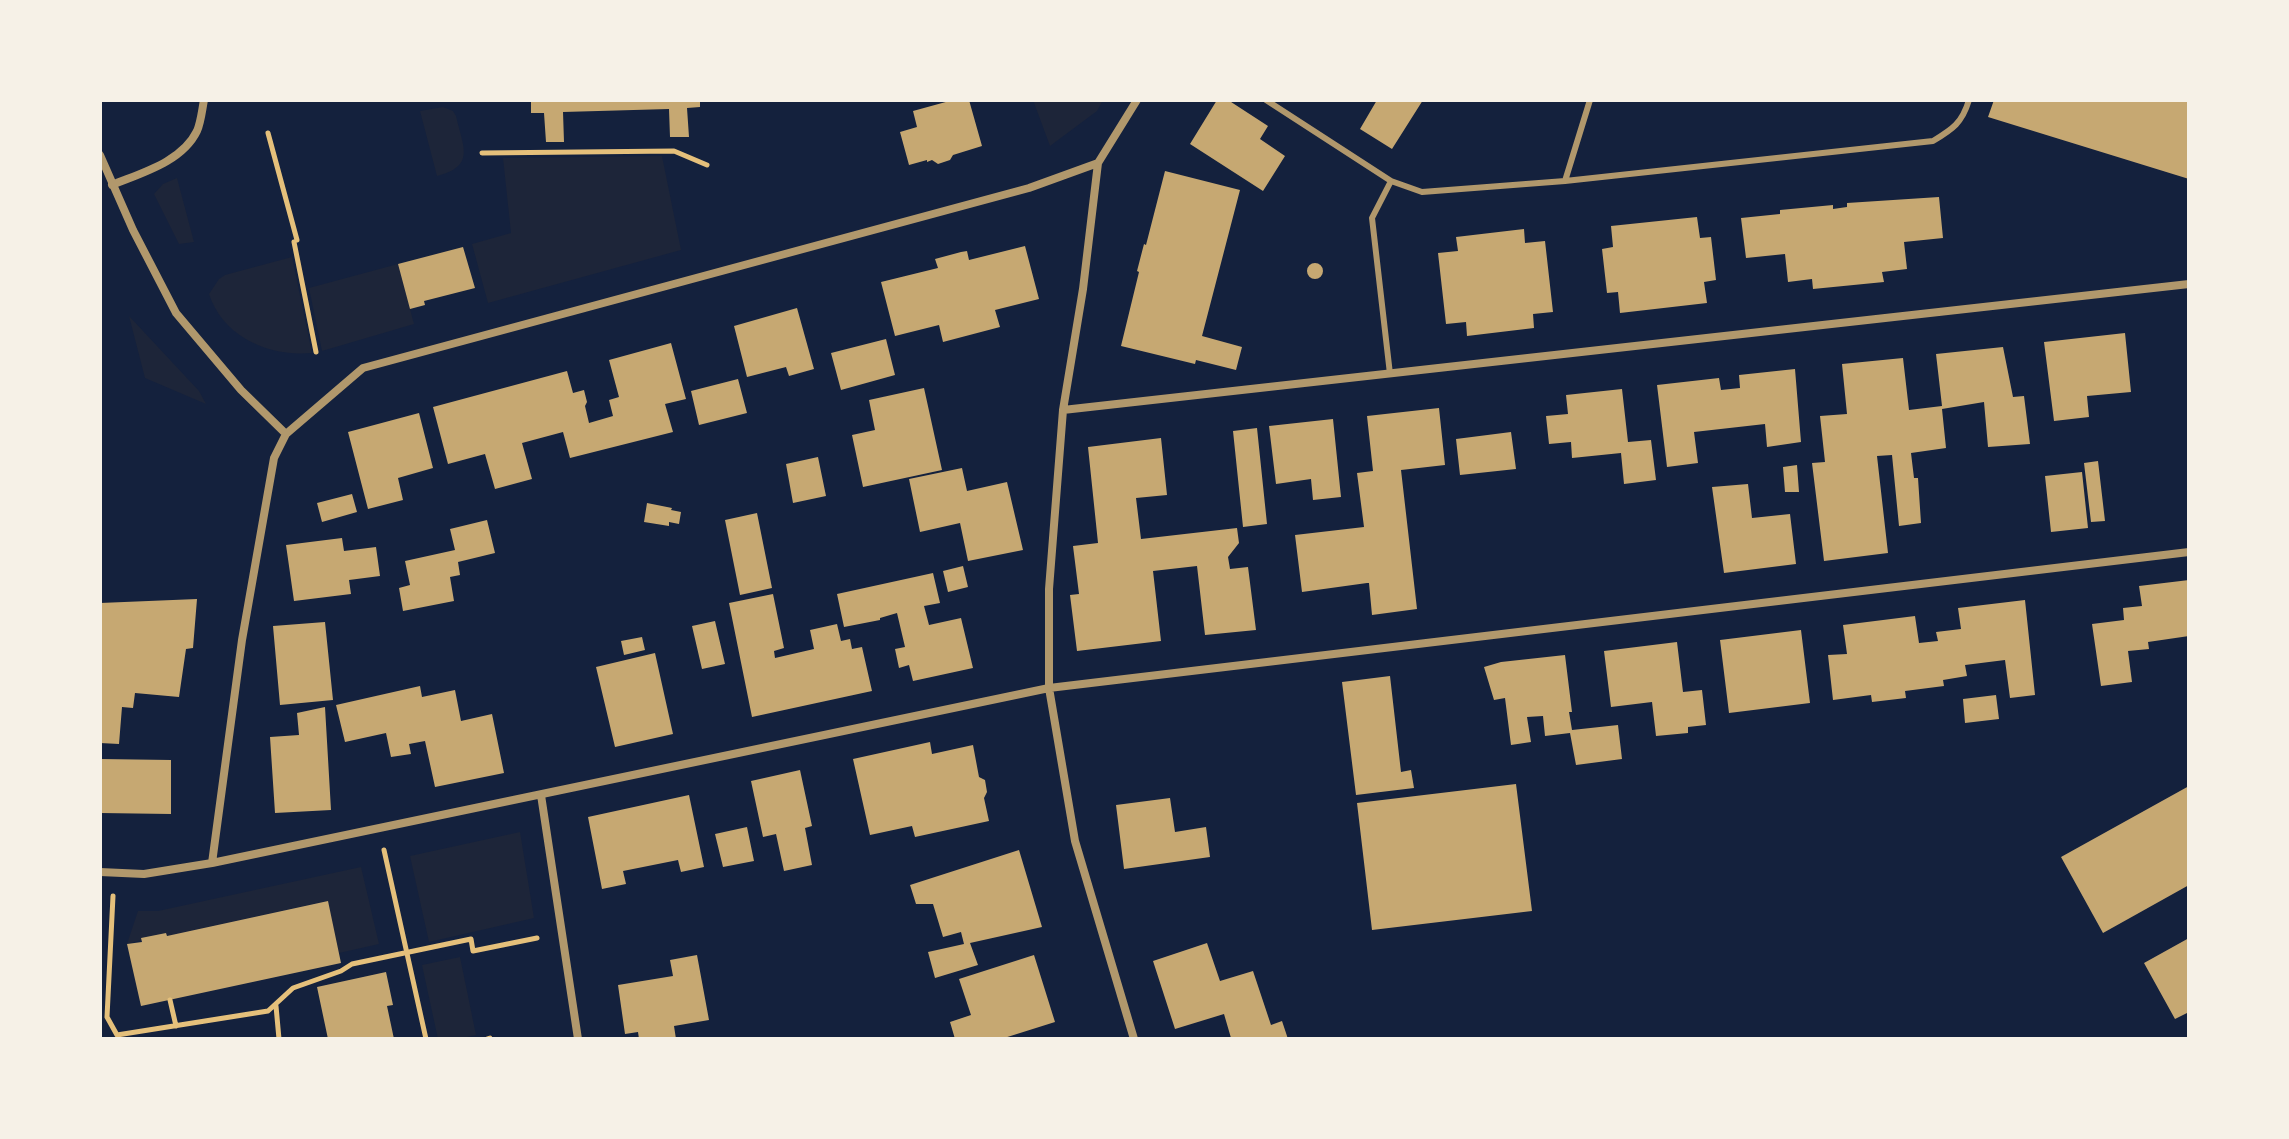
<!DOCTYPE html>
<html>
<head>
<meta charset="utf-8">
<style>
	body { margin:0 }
	#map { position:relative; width:2289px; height:1139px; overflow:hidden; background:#14213d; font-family:"Golos Text",sans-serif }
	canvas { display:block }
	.frame { position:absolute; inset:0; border:102px solid #f6f1e7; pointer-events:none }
</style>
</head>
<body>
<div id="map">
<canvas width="2289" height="1139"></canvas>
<div class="frame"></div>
</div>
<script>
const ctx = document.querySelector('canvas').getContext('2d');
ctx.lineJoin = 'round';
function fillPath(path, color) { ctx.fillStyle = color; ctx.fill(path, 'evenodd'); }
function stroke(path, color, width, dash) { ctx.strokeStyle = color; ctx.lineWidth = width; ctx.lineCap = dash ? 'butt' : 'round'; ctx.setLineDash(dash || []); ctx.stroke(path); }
fillPath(new Path2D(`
	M1033,100h70l-6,11 -47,35z
	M443,107l10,4 3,5c7,31 20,50 -19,60l-17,-65z
	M662,156l19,94 -193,53 -16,-59 39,-11 -8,-75z
	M177,178l17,64 -15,2 -25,-50 9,-10z
	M292,257l20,96c-43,4 -89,-16 -103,-59l10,-15 6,-4z
	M398,264l16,60 -92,27 -13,-63z
	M129,316l70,75 7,13 -61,-26z
	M520,832l14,86 -105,24 -19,-86z
	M361,867l18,77 -40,9 -12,-52 -160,35 -1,-3 -39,11 11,-33h20z
	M460,957l16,78 -17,4h-21l-16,-74z`), '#1d2539');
fillPath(new Path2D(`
	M531,100h169v7l-13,1 2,29h-19l-1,-28 -106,3 1,30h-18l-2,-29h-13z
	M953,100h16l13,46 -29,9 -3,5 -12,4 -6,-4 -5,2v-2l-18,5 -9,-33 17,-5 -4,-16z
	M1217,100h11l40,26 -8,13 25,17 -22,35 -73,-47z
	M1377,100h46l-31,49 -32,-20z
	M1994,100h195v79l-201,-62z
	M1165,171l75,19 -38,146 40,11 -6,23 -40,-10 -1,4 -74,-18 18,-74 -2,-1 7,-27 2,1z
	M1939,197l4,41 -39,4 3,27 -25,3 2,10 -71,7 -1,-10 -24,3 -3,-28 -39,4 -5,-40 39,-4v-4l53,-5v4l14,-2v-4z
	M1697,217l3,21 11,-1 5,43 -12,2 3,21 -87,10 -2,-21 -11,1 -5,-44 11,-2 -2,-21z
	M1524,229l1,14 20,-2 8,71 -20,2 1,14 -67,8 -1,-14 -20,2 -8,-71 20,-2 -2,-14z
	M1025,246l14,53 -44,11 5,17 -57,15 -4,-17 -44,11 -14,-54 57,-14 -3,-9 26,-7 6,-1 2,9z
	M463,247l12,41 -51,13 1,4 -15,4 -12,-45z
	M1307 271a8 8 0 1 1 16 0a8 8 0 1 1-16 0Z
	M797,308l17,61 -25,7 -3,-9 -39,10 -13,-51z
	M2125,333l6,59 -44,4 2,21 -35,4 -10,-79z
	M886,339l9,36 -54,15 -10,-37z
	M671,343l15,56 -21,5 8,28 -103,26 -7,-26 -41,11 10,36 -37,10 -10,-35 -37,10 -15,-57 134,-36 6,22 11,-3 3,12 -2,4 4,17 24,-7 -4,-16 10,-3 -10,-37z
	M2003,347l10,50 11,-1 6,48 -42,3 -4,-45 -42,7 4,39 -35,5 3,25h4l3,45 -22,3 -7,-71 -15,1 11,97 -64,8 -12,-98 13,-1 -5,-46 27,-2 -5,-50 61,-6 6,52 33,-4 -6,-52z
	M1795,369l6,73 -34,5 -2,-23 -71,8 4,31 -31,4 -10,-82 62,-7 2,12 19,-2 -1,-13z
	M738,379l9,34 -48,12 -8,-34z
	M924,388l18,82 -79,17 -11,-52 23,-5 -6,-30z
	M1622,389l6,53 23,-2 5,40 -32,4 -3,-31 -49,5 -1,-16 -22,2 -3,-28 22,-2 -2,-19z
	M1439,408l6,57 -44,5 16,139 -45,6 -3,-32h-2l-65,9 -7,-57 69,-8 -7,-54 16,-2 -6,-55z
	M419,413l14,55 -35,10 5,22 -35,9 -20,-77z
	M1333,419l8,78 -28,3 -2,-21 -35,5 -7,-58z
	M1257,428l10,96 -24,3 -10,-96z
	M1511,432l5,37 -56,6 -4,-36z
	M1161,438l6,57 -31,3 5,41 96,-11 2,15 -11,14 2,12 18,-2 8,63 -51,5 -8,-69 -44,5 8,70 -84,10 -7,-56 9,-1 -6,-48 25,-3 -10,-96z
	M818,457l8,39 -33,7 -7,-39z
	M2098,461l7,60 -14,1 -7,-59z
	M1797,465l2,27h-14l-2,-25z
	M962,468l5,23 40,-9 16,68 -55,11 -8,-38 -40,9 -11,-53z
	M2082,472l6,56 -37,4 -6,-56z
	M1748,484l4,34 38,-4 6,50 -72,9 -12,-86z
	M352,494l5,18 -35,10 -5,-19z
	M647,503l25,5 -1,2 10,2 -2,12 -10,-2v4l-25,-4z
	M757,513l15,75 -32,7 -15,-75z
	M487,520l8,33 -37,9 2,13 -10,2 4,24 -51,10 -4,-23 11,-3 -5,-24 50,-11 -5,-21z
	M342,538l2,13 32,-4 4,29 -31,4 2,14 -57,7 -8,-56z
	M963,566l5,21 -20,5 -5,-21z
	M933,573l7,30 -16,3 5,19 32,-7 12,50 -60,13 -4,-16 -10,3 -4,-19 10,-2 -8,-34 -17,5v2l-36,7 -7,-33z
	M2189,580v56l-41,6 1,7 -21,2 4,31 -31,4 -9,-62 32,-4 -1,-12 19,-2 -3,-20z
	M773,594l11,54 -10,3 1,7 39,-9 -4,-19 27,-6 4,17 9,-2 2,10 10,-2 10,44 -120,26 -23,-114z
	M197,599l-4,49 -7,1 -7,48 -44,-4 -2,15 -11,-1 -3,37 -19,-1v-140z
	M2025,600l10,95 -25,3 -5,-38 -40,5 2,11 -24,4 1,6 -39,5 1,7 -34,4 -1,-7 -38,5 -5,-45 19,-1 -4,-29 72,-9 4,27 19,-2 -2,-9 25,-3 -3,-21z
	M715,621l10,43 -23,5 -10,-43z
	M325,622l8,78 -53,5 -7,-79z
	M1801,630l9,73 -81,10 -9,-73z
	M642,637l3,13 -21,5 -3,-14z
	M1677,642l6,50 19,-2 4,35 -18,2v6l-32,3 -4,-34 -41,5 -7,-56z
	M655,653l18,81 -58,13 -19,-80z
	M1565,655l7,57h-3l3,18 46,-5 4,34 -46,6 -6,-32 -25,3 -2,-20 -16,1 4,25 -20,3 -6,-47 -11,2 -10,-33 17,-5z
	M1390,676l11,96 10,-2 3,18 -58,7 -14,-113z
	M420,686l2,11 33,-7 6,31 31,-7 12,59 -69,14 -10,-46 -16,3 2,10 -20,3 -5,-24 -41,9 -9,-37z
	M1996,695l3,24 -34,4 -2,-24z
	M325,707l6,103 -56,3 -5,-76 29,-2 -2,-22z
	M930,742l2,12 41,-9 6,32 6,3 2,12 -3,6 5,23 -74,16 -3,-11 -42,9 -17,-76z
	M100,759l71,1v54l-71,-1z
	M800,770l12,56 -7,2 7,37 -28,6 -8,-37 -13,3 -12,-56z
	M1516,784l16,127 -160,19 -15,-127z
	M2189,786v99l-86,48 -42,-76z
	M689,795l15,72 -23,5 -3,-12 -55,11 3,13 -24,5 -14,-72z
	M1170,798l5,34 31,-5 4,30 -86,12 -8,-64z
	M747,827l7,34 -31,6 -8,-33z
	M1019,850l23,77 -72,16 8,22 -43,13 -7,-26 36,-8 -3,-12 -18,5 -10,-33h-17l-6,-19z
	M328,901l13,62 -200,43 -14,-62 15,-2 -1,-4 25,-5 1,3z
	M2189,938v74l-14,7 -31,-56z
	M1207,943l13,38 33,-10 18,54 11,-4 6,18 -57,-1 -7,-24 -49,15 -22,-68z
	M697,955l12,65 -35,6 2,13h-37l-1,-7 -13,2 -7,-49 55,-9 -3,-16z
	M1034,955l21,67 -54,17h-46l-5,-17 21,-7 -12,-36z
	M386,972l7,33 -6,1 7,33h-66l-11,-52z`), '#c6a872');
stroke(new Path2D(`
	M268,133l29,107
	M482,153l192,-2 33,14
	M294,242l22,110
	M384,850l42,189
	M113,896l-6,121 10,18 151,-24 25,-23 48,-17 11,-7 119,-25 2,12 64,-13
	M170,1000l6,26
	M276,1006l3,33
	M487,1039l3,-1`), '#e5c07b', 5);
stroke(new Path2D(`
	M1266,100l125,81 31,11 143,-11 368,-40c20,-12 29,-18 36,-41
	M1565,181l25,-81
	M1390,374l-18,-156 19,-37`), '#b1986c', 6);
stroke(new Path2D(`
	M100,155l33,75 43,83 65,77 45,44
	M1098,163l-15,126 -20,121 -14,179v99l26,153 59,198
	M112,185c29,-12 70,-23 85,-54 4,-9 5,-21 7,-31
	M1063,410l1126,-126
	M541,795l37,244
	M212,863l30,-223 32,-182 12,-24 77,-66 666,-180 69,-25 39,-63
	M100,872l44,2 68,-11 837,-175 1140,-136`), '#b1986c', 8);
</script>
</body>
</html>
